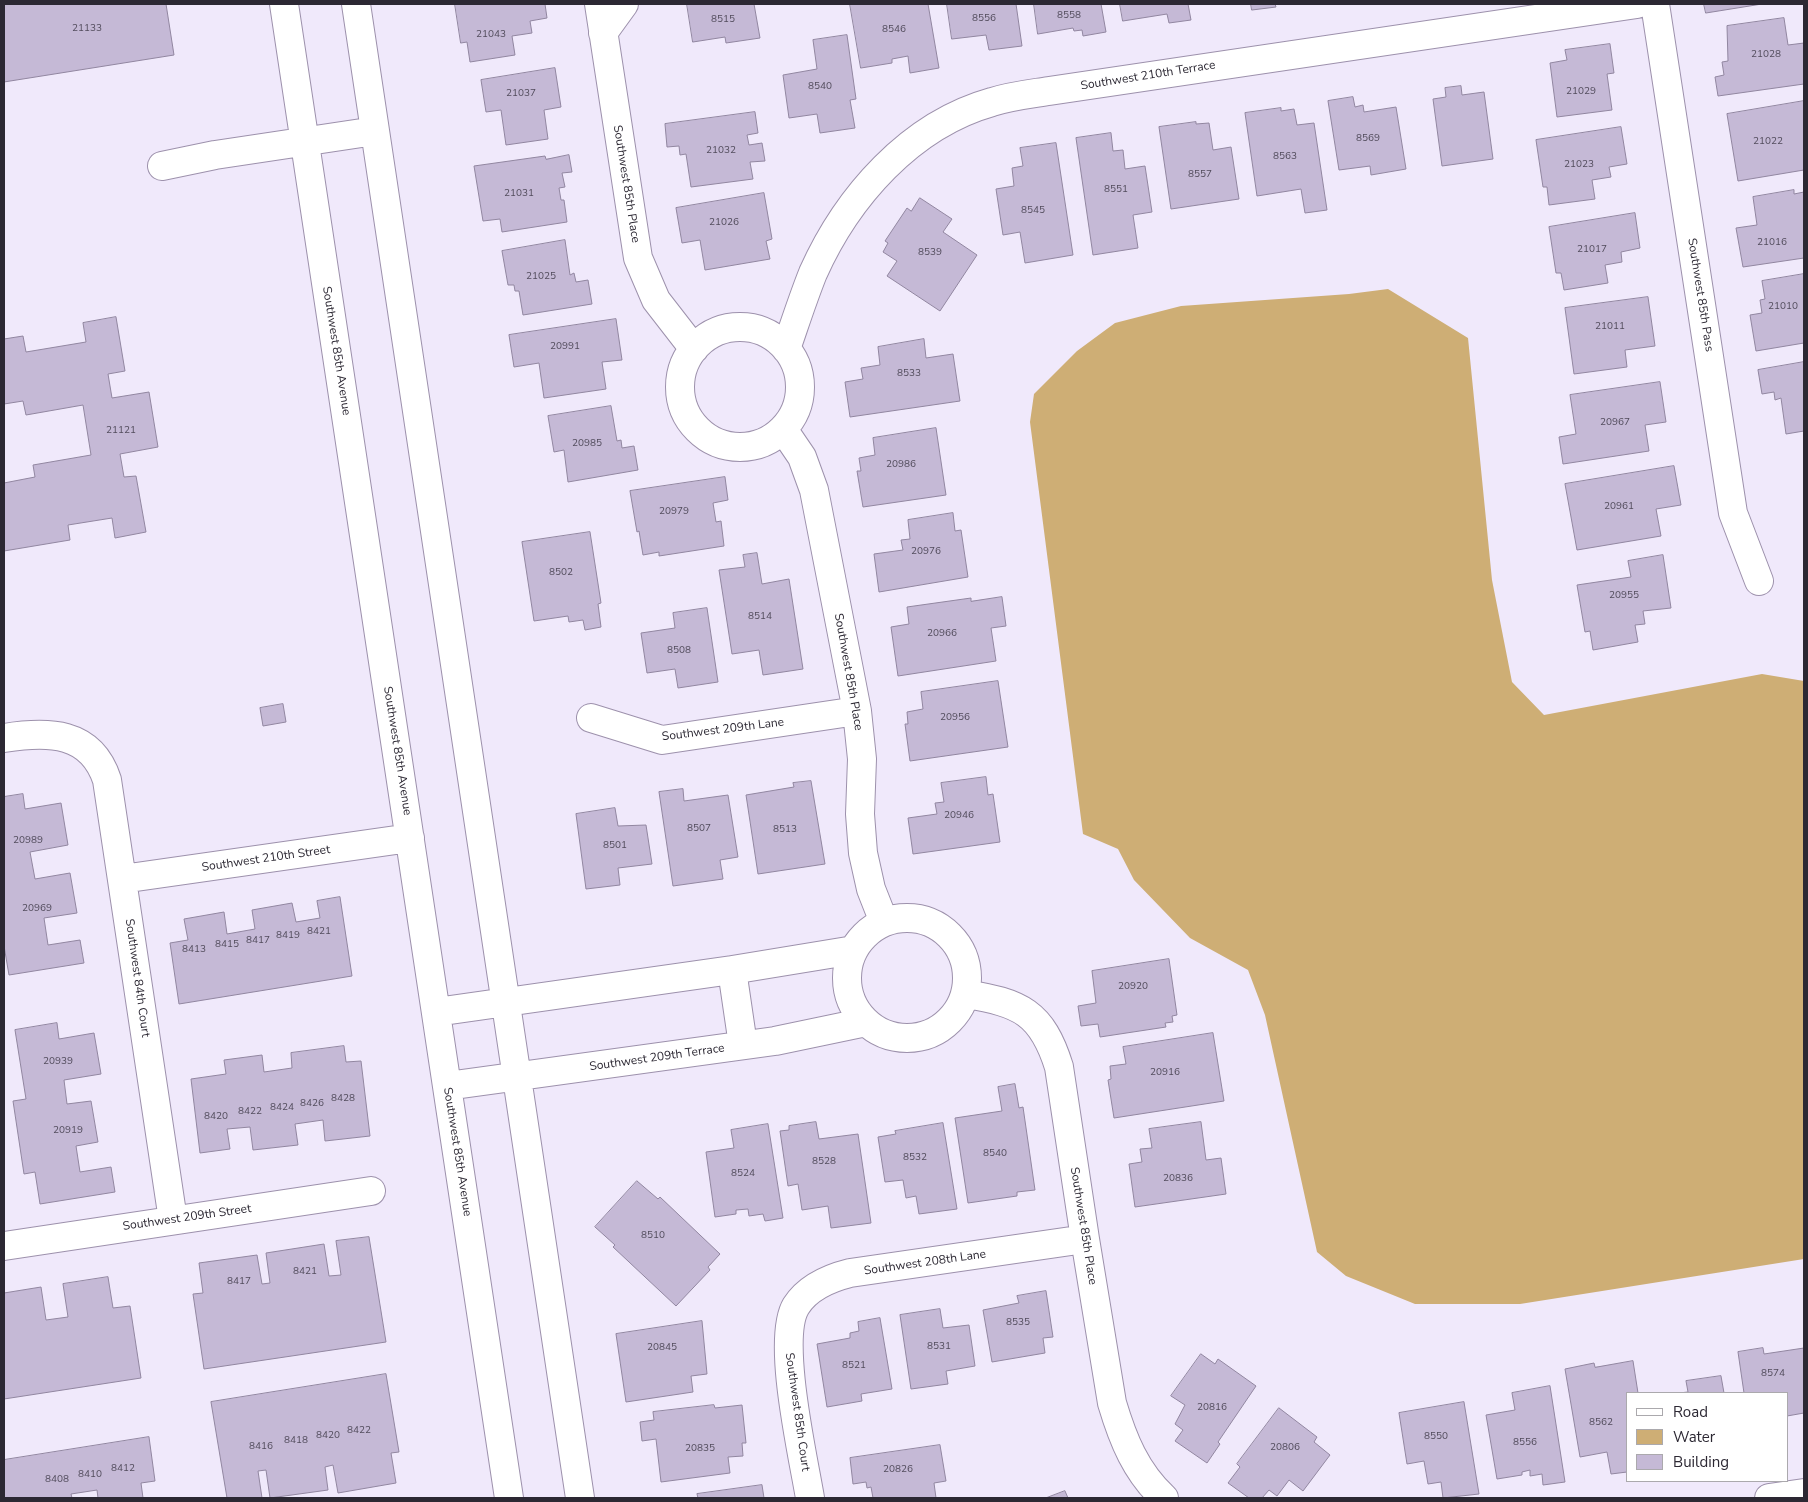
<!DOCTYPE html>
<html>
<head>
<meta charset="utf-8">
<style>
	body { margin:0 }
	#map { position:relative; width:1808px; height:1502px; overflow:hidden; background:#f0e9fb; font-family:"Nunito Sans",sans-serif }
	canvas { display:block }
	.frame { position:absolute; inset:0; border:5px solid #2c2833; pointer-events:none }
	.legend { position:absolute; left:1626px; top:1392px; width:162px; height:90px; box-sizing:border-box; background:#fff; border:1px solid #aba9ad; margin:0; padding:6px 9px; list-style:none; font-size:15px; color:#2c2833 }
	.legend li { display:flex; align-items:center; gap:10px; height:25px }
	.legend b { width:25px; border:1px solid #aba9ad }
</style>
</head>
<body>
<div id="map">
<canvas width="1808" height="1502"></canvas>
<div class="frame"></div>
<ul class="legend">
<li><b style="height:6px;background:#fff"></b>Road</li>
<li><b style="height:14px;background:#ceae75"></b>Water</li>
<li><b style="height:14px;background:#c5b9d6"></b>Building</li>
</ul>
</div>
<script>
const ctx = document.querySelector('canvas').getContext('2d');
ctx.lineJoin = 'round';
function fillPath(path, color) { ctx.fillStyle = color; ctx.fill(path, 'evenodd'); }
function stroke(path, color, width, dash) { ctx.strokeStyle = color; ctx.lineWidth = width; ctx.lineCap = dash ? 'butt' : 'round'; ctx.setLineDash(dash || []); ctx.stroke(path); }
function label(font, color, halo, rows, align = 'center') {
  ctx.font = font + ' "Nunito Sans",sans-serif'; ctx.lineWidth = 4; ctx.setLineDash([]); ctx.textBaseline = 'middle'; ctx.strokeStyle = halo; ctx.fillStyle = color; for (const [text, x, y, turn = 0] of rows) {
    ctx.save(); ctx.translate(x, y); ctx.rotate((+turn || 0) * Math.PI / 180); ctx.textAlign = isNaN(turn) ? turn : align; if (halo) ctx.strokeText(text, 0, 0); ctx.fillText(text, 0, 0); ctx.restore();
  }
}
fillPath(new Path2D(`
	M1388,289l80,49 24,242 20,102 32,33 218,-41 42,7v578l-284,45h-105l-69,-28 -29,-24 -52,-237 -17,-45 -58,-32 -56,-58 -16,-31 -35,-15 -53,-412 4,-28 43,-43 38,-28 66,-17 168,-12z`), '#ceae75');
const building = new Path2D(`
	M4,4h162l8,51 -170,27z
	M455,4h90l2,14 -17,3 2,12 -20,3 3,19 -45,7 -3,-20 -6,1z
	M687,4h67l6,34 -34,5 -1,-6 -32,5z
	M850,4h78l11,64 -29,5 -2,-17 -16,3v4l-31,5z
	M947,4h69l6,42 -33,4 -3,-15 -34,4z
	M1034,4h67l5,28 -23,4 -1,-6 -8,1 -1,-3 -35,6z
	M1120,4h68l3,16 -22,3 -2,-9 -44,7z
	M1251,4h24l1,3 -24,3z
	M1704,4h58l-56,9z
	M1784,18l4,27 16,-2v41l-86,12 -3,-19 9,-2 -2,-13 6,-1 -1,-35z
	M847,35l9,64 -6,1 5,28 -35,5 -3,-19 -28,4 -6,-43 34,-6 -4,-29z
	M1610,44l4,29 -7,1 5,36 -55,7 -7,-54 17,-3 -2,-10z
	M555,68l6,39 -17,3 4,29 -42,6 -5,-35 -15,2 -5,-32z
	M1461,86l1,9 22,-3 9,67 -51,7 -9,-67 13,-2 -1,-9z
	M1353,97l2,10 8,-2 1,7 32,-5 10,62 -35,6 -1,-9 -31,4 -11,-69z
	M1804,101v69l-66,11 -11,-67z
	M1281,108v3l13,-2 3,16 17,-2 13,87 -22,3 -4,-24 -44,7 -12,-83z
	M755,112l3,21 -11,2 2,10 13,-2 3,18 -15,1 3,17 -62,8 -5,-33 -6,1 -1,-9 -12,1 -2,-23z
	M1196,122v2l13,-1 4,27 18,-3 8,52 -68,10 -12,-82z
	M1621,127l6,37 -18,3 2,10 -19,3 3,19 -46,6 -2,-18h-4l-7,-47z
	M1111,133l2,18 10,-1 2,19 20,-3 7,46 -19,3 5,33 -45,7 -17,-117z
	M1056,143l17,112 -48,8 -5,-31 -17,3 -7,-46 18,-3 -2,-18 11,-2 -3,-18z
	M569,155l3,17 -10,1 3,14 -6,1 2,12h3l3,22 -65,10 -2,-13 -17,2 -9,-55 71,-10 1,3z
	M1794,190v4l10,-2v66l-61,9 -7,-39 21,-3 -4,-28z
	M764,193l8,46 -6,2 4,18 -65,11 -5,-30 -18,3 -6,-35z
	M920,198l32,21 -9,13 34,23 -37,56 -53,-35 10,-15 -14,-9 5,-9 -3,-2 22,-33 4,3z
	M1635,213l5,35 -19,4 1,10 -17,3 3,18 -44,7 -3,-17h-5l-7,-46z
	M565,240l5,35 4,-2 2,9 12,-2 4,24 -69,11 -4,-24h-4l-1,-6h-6l-6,-34z
	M1804,274v69l-48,8 -6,-36 12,-2 -2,-13 5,-1 -3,-18z
	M1648,297l7,49 -30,4 2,17 -53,7 -9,-66z
	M116,317l9,54 -17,3 4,24 37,-6 9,55 -38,7 4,23 12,-1 10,56 -31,6 -3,-20 -44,7 2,15 -66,11v-68l31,-6 -2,-12 58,-10 -8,-50 -57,10 -3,-14 -19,3v-65l19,-3 3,16 60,-10 -3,-19z
	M616,319l6,41 -20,2 4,27 -62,9 -5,-35 -25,4 -5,-32z
	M924,339l2,19 27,-4 7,47 -110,16 -5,-35 18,-3 -2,-11 19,-3 -2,-18z
	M1804,362v69l-18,3 -5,-36 -6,2 -1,-8 -12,2 -4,-24z
	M1660,382l6,40 -21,3 4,26 -86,13 -4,-27 17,-3 -6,-39z
	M611,406l6,35 4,-1 1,8 12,-2 4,24 -70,12 -4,-32 -10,2 -6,-36z
	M936,428l10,67 -83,12 -6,-36h4l-2,-13 16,-3 -2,-17z
	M1674,466l7,39 -25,4 5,27 -84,14 -12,-66z
	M725,477l3,23 -15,3 3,19 5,-1 3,25 -65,10v-4l-16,3 -4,-24 -2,1 -7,-41z
	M953,513l2,18 6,-1 7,47 -89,15 -5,-38 29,-4 -2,-10 9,-1 -2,-19z
	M590,532l11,71 -3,1 3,23 -16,3 -2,-10 -14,2 -1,-6 -34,5 -12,-79z
	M757,553l5,31 27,-5 14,90 -40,6 -4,-25 -27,4 -13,-84 26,-3 -2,-12z
	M1663,555l8,53 -28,3 2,13 -10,1 3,17 -45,8 -3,-19 -5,1 -8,-47 54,-8 -3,-16z
	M1002,597l4,29 -15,2 5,33 -98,15 -7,-49 18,-3 -2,-17 64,-9v3z
	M707,608l11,74 -40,6 -3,-19 -28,4 -6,-40 34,-5 -2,-15z
	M998,681l10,66 -98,14 -5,-37h3l-1,-12 16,-3 -2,-17z
	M283,704l3,18 -23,4 -3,-18z
	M986,777l2,18 5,-1 7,48 -87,12 -5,-36 29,-4 -2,-11 9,-1 -3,-19z
	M811,781l14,83 -67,10 -12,-79 48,-8 -1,-4z
	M683,789l1,12 44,-6 10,62 -18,3 3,19 -50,7 -14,-94z
	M23,794l2,15 36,-6 7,42 -38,7 5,27 35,-6 7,40 -33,5 4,27 32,-5 4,23 -75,12 -5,-29v-149z
	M615,808l3,18 28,-1 6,39 -34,4 2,17 -34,4 -10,-75z
	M340,897l12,79 -173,28 -9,-61 18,-3 -4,-21 40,-7 3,22 28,-5 -3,-19 40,-7 4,19 24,-4 -3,-17z
	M1169,959l8,56 -5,1 1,6 -8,1 1,4 -66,10 -2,-13 -17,2 -3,-20 18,-3 -4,-32z
	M57,1023l2,16 35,-6 7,41 -37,6 3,24 24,-3 7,41 -22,4 4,26 31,-5 4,25 -75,12 -5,-32 -11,2 -11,-73 13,-2 -11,-69z
	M1213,1033l11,68 -110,17 -6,-38 3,-1 -1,-13 16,-2 -3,-17z
	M344,1046l2,16 15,-1 9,75 -45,5 -2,-21 -28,4 3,21 -45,5 -3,-23 -23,2 3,20 -30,4 -9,-74 35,-5 -2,-14 38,-5 2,17 28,-4 -1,-15z
	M1015,1084l4,24 4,-1 12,83 -18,2v4l-49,7 -13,-85 47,-7 -4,-24z
	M816,1122l3,17 39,-5 13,89 -40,5 -3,-22 -26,4 -4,-26 -10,2 -8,-55 9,-1v-4z
	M1201,1122l5,38 15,-2 5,36 -91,13 -6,-43 13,-2 -2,-13 12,-1 -3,-19z
	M943,1123l14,86 -38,5 -3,-18 -10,2 -3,-18 -18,2 -7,-45 18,-3 -1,-3z
	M768,1124l15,94 -18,3 -2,-7 -14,2 -1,-7 -12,1v4l-21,3 -9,-65 28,-4 -3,-18z
	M637,1181l21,18 2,-2 60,57 -12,13 2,3 -34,36 -63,-59 2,-2 -20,-18z
	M369,1237l17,105 -182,27 -11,-75 10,-1 -4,-30 58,-8 5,29 8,-1 -4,-30 58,-9 5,32 12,-1 -5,-34z
	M108,1277l5,31 17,-2 11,72 -137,21v-106l37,-6 5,33 22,-3 -5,-33z
	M1046,1291l7,46 -10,1 2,15 -53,9 -9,-52 36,-7 -2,-7z
	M940,1309l3,19 26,-3 6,41 -29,5 2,13 -37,5 -11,-74z
	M880,1318l12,71 -31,5 1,7 -35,6 -10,-63 33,-6v-5l9,-2 -1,-9z
	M702,1321l5,53 -16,2 2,16 -67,10 -10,-68z
	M1763,1348l1,6 40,-6v65l-17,3v-23h-43l-6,-41z
	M1201,1354l14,10 3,-5 38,27 -38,56 2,2 -13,19 -32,-22 8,-11 -8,-6 10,-19 -14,-9z
	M1633,1361l5,32h-11v79l-16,2 -4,-22 -27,5 -15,-88 29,-6 1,4z
	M386,1374l13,78 -8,1 5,30 -58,10 -5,-28 -8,2 3,23 -58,8 -4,-28 -8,1 4,27h-35l-16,-96z
	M1721,1376l3,17h-45l9,-1 -2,-11z
	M1550,1386l15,96 -22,3 -1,-11 -12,2v-6l-8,2v3l-25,4 -11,-64 29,-5 -3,-17z
	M1464,1402l15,92 -36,4 -2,-16 -13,2 -4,-23 -17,3 -8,-51z
	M714,1405l1,3 27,-3 4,38h-4l1,13 -15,1 2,16 -69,9 -5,-43 -14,2 -2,-19 14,-2 -1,-8z
	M1279,1408l38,29 -3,5 16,13 -27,36 -14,-11 -12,16 -8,-6 -7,8h-13l-21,-15 12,-16 -3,-3z
	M149,1437l6,44 -14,2 2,15h-45l-1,-8 -26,4 1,4h-68v-38z
	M940,1445l6,36 -12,2 2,15h-63l-2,-11 -4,1 -1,-6 -13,2 -3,-26z
	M762,1485l2,13h-66l-1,-4z
	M1065,1491l3,7h-22z`);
fillPath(building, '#c5b9d6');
stroke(building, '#9186a0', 1);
const minor = new Path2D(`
	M284,4l225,1494
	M356,4l224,1494
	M599,4l39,254 18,42 38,49
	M1655,4l78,509 26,68
	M603,33l21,-29
	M162,166l53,-11 160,-24
	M680 387a60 60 0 1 1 120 0a60 60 0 1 1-120 0Z
	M786,349c9,-26 17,-51 27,-76 34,-76 97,-148 179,-171 19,-6 38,-8 57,-11l588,-87
	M783,429l19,28 12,33 43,221 5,48 -2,55 3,39 8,36 13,33
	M591,718l71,22 195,-29
	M4,738c44,-7 87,-7 103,42l66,440
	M122,879l288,-41
	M847 978a60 60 0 1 1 120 0a60 60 0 1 1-120 0Z
	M732,970l11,75
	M966,994c54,9 76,18 93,73l26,172 27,164c11,37 24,69 52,95
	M436,1012l296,-42 122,-20
	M447,1086l328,-45 91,-19
	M4,1246l367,-55
	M810,1498c-7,-42 -34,-159 -14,-192 12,-19 34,-28 54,-33l235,-34
	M1769,1498l35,-5`);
stroke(minor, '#9d91ac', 30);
stroke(minor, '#fff', 28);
label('10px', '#524c5c', null, [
	["8558",1069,16],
	["8556",984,19],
	["8515",723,20],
	["21133",87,29],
	["8546",894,30],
	["21043",491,35],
	["21028",1766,55],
	["8540",820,87],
	["21029",1581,92],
	["21037",521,94],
	["8569",1368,139],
	["21022",1768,142],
	["21032",721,151],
	["8563",1285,157],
	["21023",1579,165],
	["8557",1200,175],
	["8551",1116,190],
	["21031",519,194],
	["8545",1033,211],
	["21026",724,223],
	["21016",1772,243],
	["21017",1592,250],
	["8539",930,253],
	["21025",541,277],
	["21010",1783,307],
	["21011",1610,327],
	["20991",565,347],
	["8533",909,374],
	["20967",1615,423],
	["21121",121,431],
	["20985",587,444],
	["20986",901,465],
	["20961",1619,507],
	["20979",674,512],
	["20976",926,552],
	["8502",561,573],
	["20955",1624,596],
	["8514",760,617],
	["20966",942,634],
	["8508",679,651],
	["20956",955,718],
	["20946",959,816],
	["8507",699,829],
	["8513",785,830],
	["20989",28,841],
	["8501",615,846],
	["20969",37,909],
	["8421",319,932],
	["8419",288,936],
	["8417",258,941],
	["8415",227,945],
	["8413",194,950],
	["20920",1133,987],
	["20939",58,1062],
	["20916",1165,1073],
	["8428",343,1099],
	["8426",312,1104],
	["8424",282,1108],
	["8422",250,1112],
	["8420",216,1117],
	["20919",68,1131],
	["8540",995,1154],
	["8532",915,1158],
	["8528",824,1162],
	["8524",743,1174],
	["20836",1178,1179],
	["8510",653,1236],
	["8421",305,1272],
	["8417",239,1282],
	["8535",1018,1323],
	["8531",939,1347],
	["20845",662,1348],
	["8521",854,1366],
	["8574",1773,1374],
	["20816",1212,1408],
	["8562",1601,1423],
	["8422",359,1431],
	["8420",328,1436],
	["8550",1436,1437],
	["8418",296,1441],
	["8556",1525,1443],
	["8416",261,1447],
	["20806",1285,1448],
	["20835",700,1449],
	["8412",123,1469],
	["20826",898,1470],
	["8410",90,1475],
	["8408",57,1480]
]);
label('12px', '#2c2833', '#fff', [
	["Southwest 210th Terrace",1148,76,-9],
	["Southwest 85th Place",626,184,81],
	["Southwest 85th Pass",1700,295,81],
	["Southwest 85th Avenue",336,351,81],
	["Southwest 85th Place",848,672,80],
	["Southwest 209th Lane",723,730,-7],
	["Southwest 85th Avenue",397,751,81],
	["Southwest 210th Street",266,859,-8],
	["Southwest 84th Court",137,978,82],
	["Southwest 209th Terrace",657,1058,-8],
	["Southwest 85th Avenue",457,1152,81],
	["Southwest 209th Street",187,1218,-8],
	["Southwest 85th Place",1083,1226,81],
	["Southwest 208th Lane",925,1263,-8],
	["Southwest 85th Court",797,1412,82]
]);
</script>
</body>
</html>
